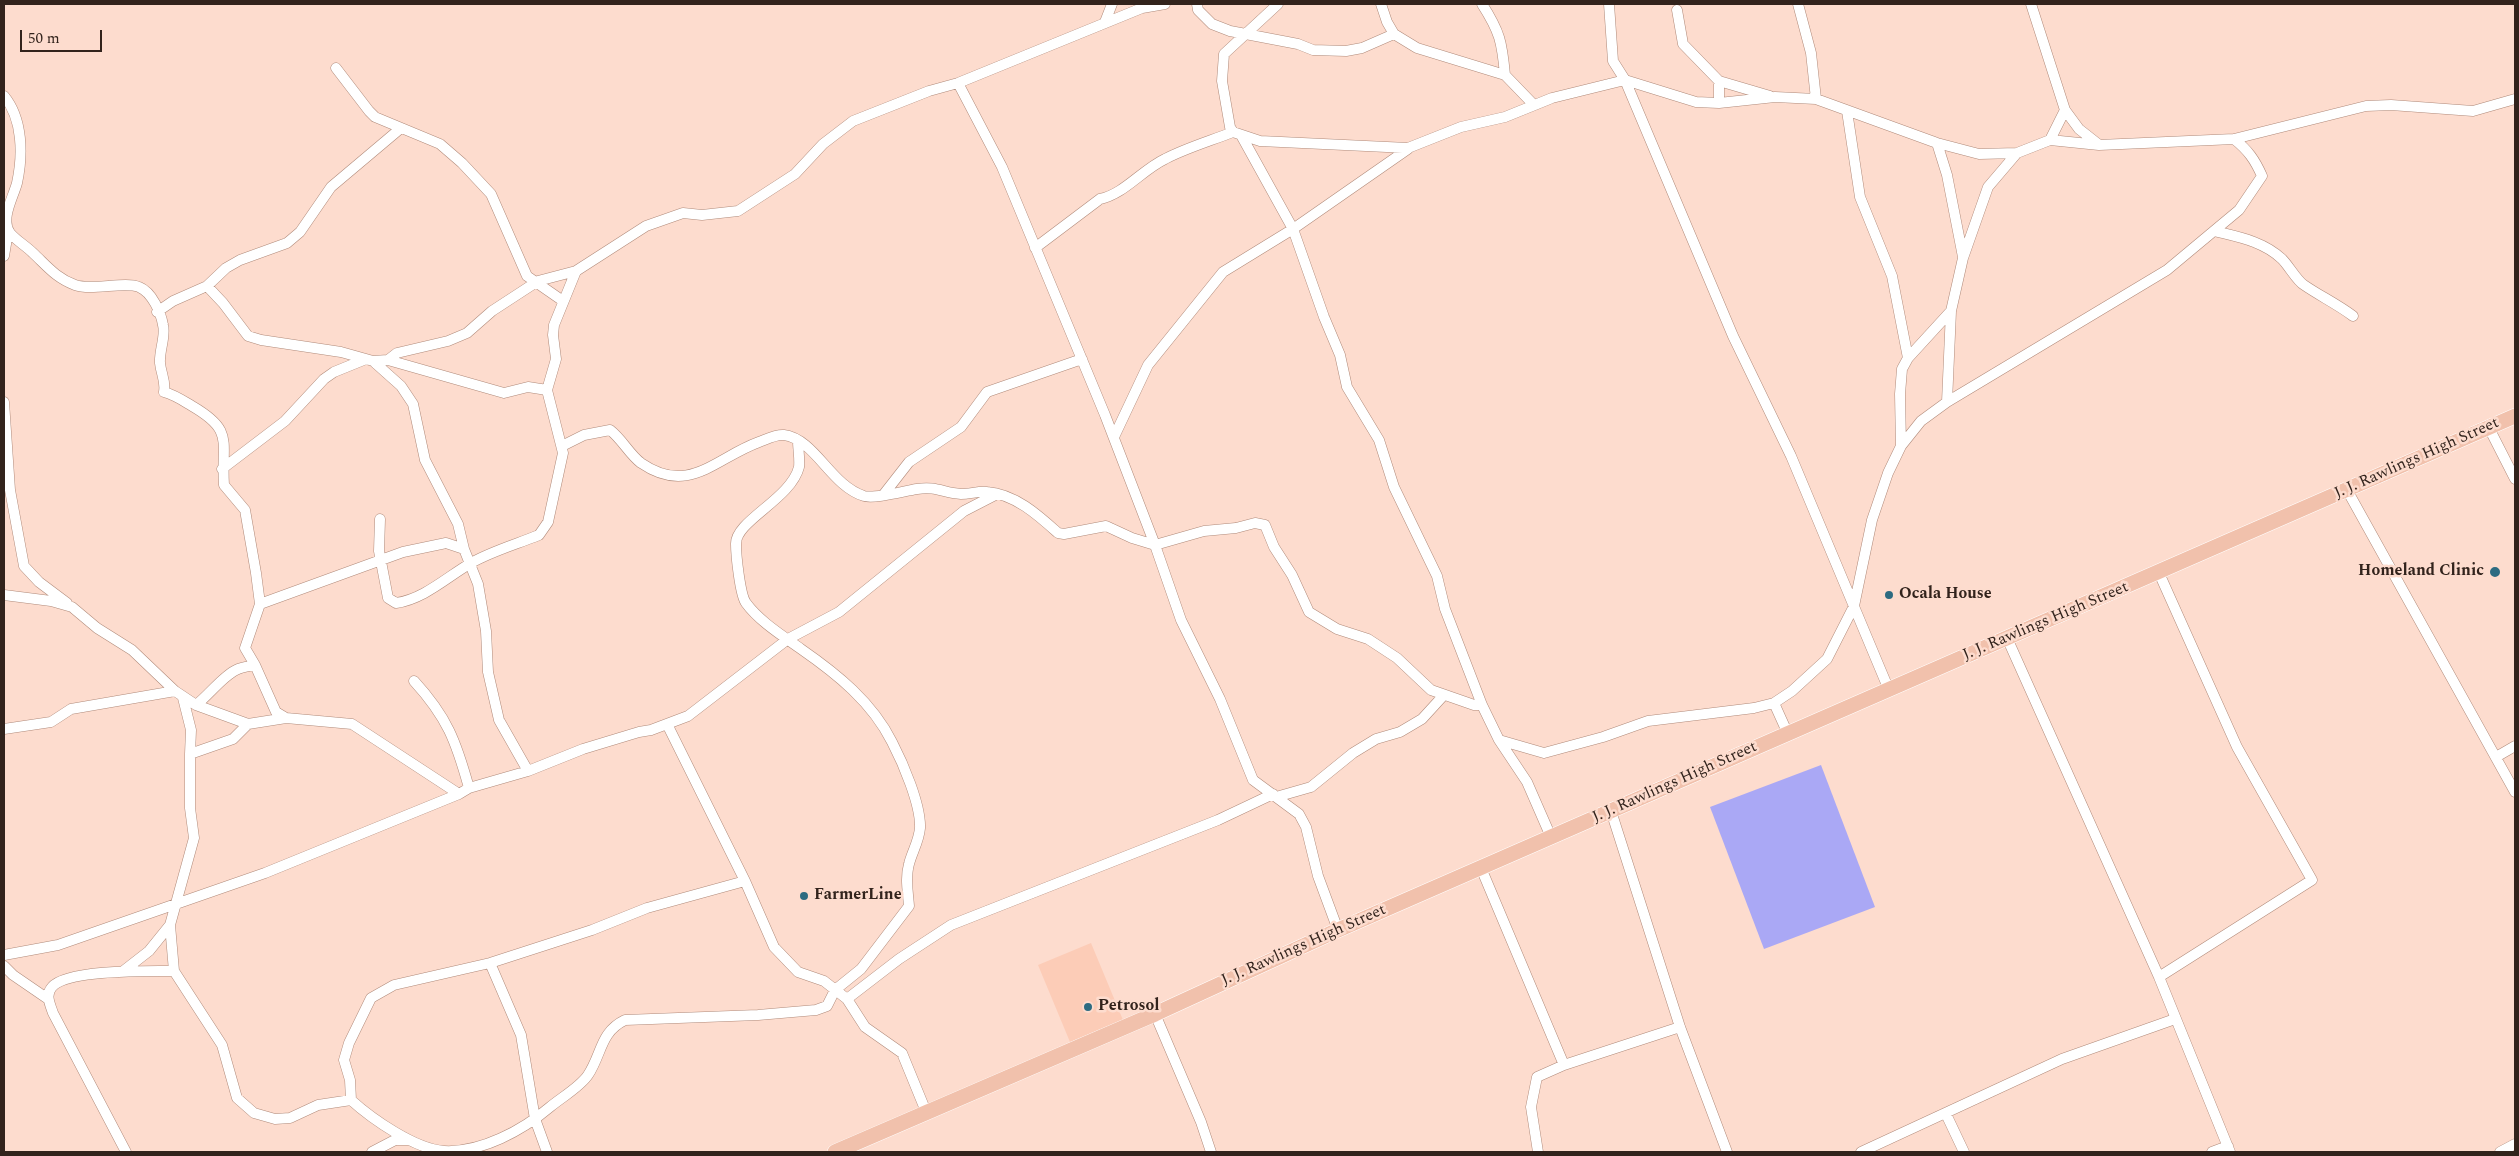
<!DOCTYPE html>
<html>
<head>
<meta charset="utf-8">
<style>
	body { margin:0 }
	#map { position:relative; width:2519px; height:1156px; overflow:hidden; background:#fddcce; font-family:Spectral,serif }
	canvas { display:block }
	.frame { position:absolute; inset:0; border:5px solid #32231c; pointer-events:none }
	.scale { position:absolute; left:20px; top:30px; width:82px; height:22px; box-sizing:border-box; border:2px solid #32231c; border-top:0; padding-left:6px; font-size:15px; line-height:18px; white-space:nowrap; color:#32231c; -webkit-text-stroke:4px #fddcce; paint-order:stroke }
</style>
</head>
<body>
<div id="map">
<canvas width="2519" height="1156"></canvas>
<div class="frame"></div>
<div class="scale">50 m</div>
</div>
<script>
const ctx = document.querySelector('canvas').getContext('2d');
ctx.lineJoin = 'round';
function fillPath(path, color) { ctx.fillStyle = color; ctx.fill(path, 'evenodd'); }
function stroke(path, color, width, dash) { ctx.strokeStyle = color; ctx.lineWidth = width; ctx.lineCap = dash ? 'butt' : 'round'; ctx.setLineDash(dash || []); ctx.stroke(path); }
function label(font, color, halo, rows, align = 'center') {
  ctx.font = font + ' Spectral,serif'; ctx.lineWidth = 5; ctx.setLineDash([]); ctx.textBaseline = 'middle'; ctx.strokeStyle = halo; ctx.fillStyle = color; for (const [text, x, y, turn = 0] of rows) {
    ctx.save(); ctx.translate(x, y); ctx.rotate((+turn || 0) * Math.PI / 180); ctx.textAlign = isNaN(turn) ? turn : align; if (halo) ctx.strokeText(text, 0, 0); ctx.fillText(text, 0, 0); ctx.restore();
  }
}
fillPath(new Path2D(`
	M1091,943l32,77 -53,22 -32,-77z`), '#fcccb7');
fillPath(new Path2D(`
	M1821,765l54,142 -111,42 -54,-142z`), '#aaa8f5');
const minor = new Path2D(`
	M1197,4l1,6 14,14 18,7 68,13 15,6 33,1 16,-3 32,-14
	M1278,4l-54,50 -2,27 8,46 3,5 27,9 148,7 53,-21 44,-10 47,-19 73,-18 71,22 23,1 56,-6 41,2 121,44 42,11 38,-1
	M1381,4l6,18 7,12 23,14 88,27 28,29
	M1482,4c18,28 20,38 23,71
	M1609,4l4,57 12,19 108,256 58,120 98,234
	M1798,4l13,49 5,46
	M2031,4l34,106 -15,30
	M1677,10l6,34 36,37 51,15
	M1105,22l7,-18
	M336,68l33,43 6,6 65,27 22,19 29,31 36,82 36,25
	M1719,81v22
	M958,83l44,84 103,248 50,130 26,75 39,79 33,81 46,34 7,13 12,49 20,54
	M4,96c19,23 19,59 13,87 -4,15 -17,36 -7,50 7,8 16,13 23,20 14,13 23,25 42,32 17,6 50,-4 64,2 13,5 22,26 24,38 3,11 -4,26 -3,38 1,11 6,18 4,29 11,3 18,8 28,14 43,25 29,35 32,79l21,25 11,63 4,31 -15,44 10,17 21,47 10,6
	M2065,110l14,19 19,15
	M1847,111l13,86 32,79 16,82
	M1241,135l52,94 31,88 16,38 7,32 32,53 15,47 43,89 8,33 37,96 17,35 28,42 24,55
	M1937,143l10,32 16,82
	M2214,231c24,6 49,10 68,28 7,7 15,22 22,26 16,11 33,19 49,31
	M1035,248l65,-49c24,-5 42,-29 65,-40 21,-11 45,-18 68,-27
	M4,256l4,-24h-3
	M207,286l16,17 25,33 13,4 80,12 32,9 15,-1 9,-7 51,-12 19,-8 25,-22 46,-30 38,-10 70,-45 37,-13 19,2 36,-4 57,-37 28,-30 30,-23 76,-30 29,-8 184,-75 23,-4
	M157,312l16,-11 34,-15 19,-18 14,-8 47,-17 13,-11 31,-45 70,-59
	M388,360l116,33 24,-6 19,3
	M373,361l28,25 12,18 12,56 33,64 6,25 14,35 8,47 2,41 11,48 29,51
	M4,402l6,88 14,76 15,16 28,21
	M1947,402l4,-91
	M2489,428l26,51
	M1114,437l34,-72 75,-93 70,-43 115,-80
	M562,446l22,-11 26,-5c12,9 19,24 31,33 48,33 74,-5 118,-21 8,-3 17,-8 25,-7 31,4 47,51 80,61 11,3 40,-5 53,-7 20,-3 26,4 44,5 9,0 18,-3 26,-2 28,2 51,23 71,41l6,1 42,-8 26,12 23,7 49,-14 32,-3 19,-5 10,2 9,22 18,28 17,37 28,17 31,10 29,19 34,32 43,15h8
	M1901,446l-1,-52 2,-25 6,-11 43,-47 12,-53 25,-71 29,-34 33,-13 49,5 135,-6 132,-33 25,-1 82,6 42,-12
	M222,469l63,-48 39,-42 10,-7 32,-13
	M2347,490l168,302
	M884,494l25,-32 52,-35 26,-35 95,-33
	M380,519l-1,32 9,47 8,5c28,-4 51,-26 75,-40 21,-12 46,-19 68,-28l9,-13 15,-69 -16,-63 9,-31 -3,-24 1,-10 22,-54
	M2159,573l78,174 75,133 -153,97
	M4,595l47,6 21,6 25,21 35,22 43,41 21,14 52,19 38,-6 66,6 107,70 10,-6 59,-17 55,-22 56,-17 12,-2 37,-14 100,-77 51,-27 125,-101 33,-17
	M260,604l143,-52 43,-9 18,6
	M2007,638l152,339 71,175
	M414,681c33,36 42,60 55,107
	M183,698l8,32 -1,24 43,-15 15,-15
	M1774,703l14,31
	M196,705c13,-10 27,-29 40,-35 5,-3 13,-4 19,-5
	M667,724l78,157 29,66 24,25 26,9 23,18 18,28 37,26 25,61
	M4,729l47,-7 20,-13 104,-18
	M1499,740l45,13 59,-16 45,-16 106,-13 20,-5 18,-12 35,-32 27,-53 18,-86 16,-47 13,-27 20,-25 26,-19 220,-132 72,-60 23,-34c-7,-16 -14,-26 -28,-37
	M190,754v54l4,30 -24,87 4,46 48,74 15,53 17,15 21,6 15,-1 28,-13 33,-5c21,19 64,49 93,51 37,2 79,-21 106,-44 12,-10 30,-20 38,-32 14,-21 12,-43 37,-55l133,-5 58,-5 11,-4 8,-16 26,-21 48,-63c-1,-14 -4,-28 0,-42 3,-12 10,-23 11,-36 1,-23 -17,-65 -28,-86 -20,-40 -55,-68 -91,-93 -18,-13 -42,-28 -55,-46 -6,-8 -10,-48 -10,-59 -1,-23 55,-45 63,-77 1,-8 -1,-18 -1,-26
	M2496,757l19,-11
	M1276,797l35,-10 42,-34 23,-14 24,-7 22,-13 21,-23
	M1611,811l69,216 47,125
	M1481,868l83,197
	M4,955l54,-10 207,-72 194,-79
	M490,963l31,72 14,84 12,33
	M4,966l9,9 35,24
	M122,972l27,-21 21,-26
	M847,999l52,-40 52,-34 267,-105 55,-26
	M1155,1014l46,108 10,30
	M351,1100l-1,-20 -6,-20 5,-17 22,-45 23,-13 96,-22 102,-33 55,-22 98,-27
	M1946,1114l18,38
	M126,1152l-73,-139c-3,-9 -8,-18 -1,-26 15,-18 97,-16 122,-16
	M372,1152l23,-12h12
	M1538,1152l-7,-45 6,-30 27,-12 116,-38
	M1861,1152l201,-93 113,-40
	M2212,1152l16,-6
	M2500,1152l15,-8`);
const primary = new Path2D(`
	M835,1152l320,-138 183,-84 1177,-514`);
stroke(minor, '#b08a7a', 11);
stroke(primary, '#fff', 16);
stroke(minor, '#fff', 10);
stroke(primary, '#f1c1ac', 15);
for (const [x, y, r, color] of [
	[2495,572,6,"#2d6b81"],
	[1889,595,5,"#2d6b81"],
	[804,896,5,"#2d6b81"],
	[1088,1007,5,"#2d6b81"]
]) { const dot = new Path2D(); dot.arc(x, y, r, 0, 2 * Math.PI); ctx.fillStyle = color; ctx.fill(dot); stroke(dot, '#fddcce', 2); }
label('16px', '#32231c', '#fddcce', [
	["J. J. Rawlings High Street",2417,459,-24],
	["J. J. Rawlings High Street",2046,622,-23],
	["J. J. Rawlings High Street",1675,783,-24],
	["J. J. Rawlings High Street",1304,946,-24]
]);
label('bold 16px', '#32231c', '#fddcce', [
	["Homeland Clinic",2484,572,"right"],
	["Ocala House",1899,595],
	["FarmerLine",814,896],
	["Petrosol",1098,1007]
], 'left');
</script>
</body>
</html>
